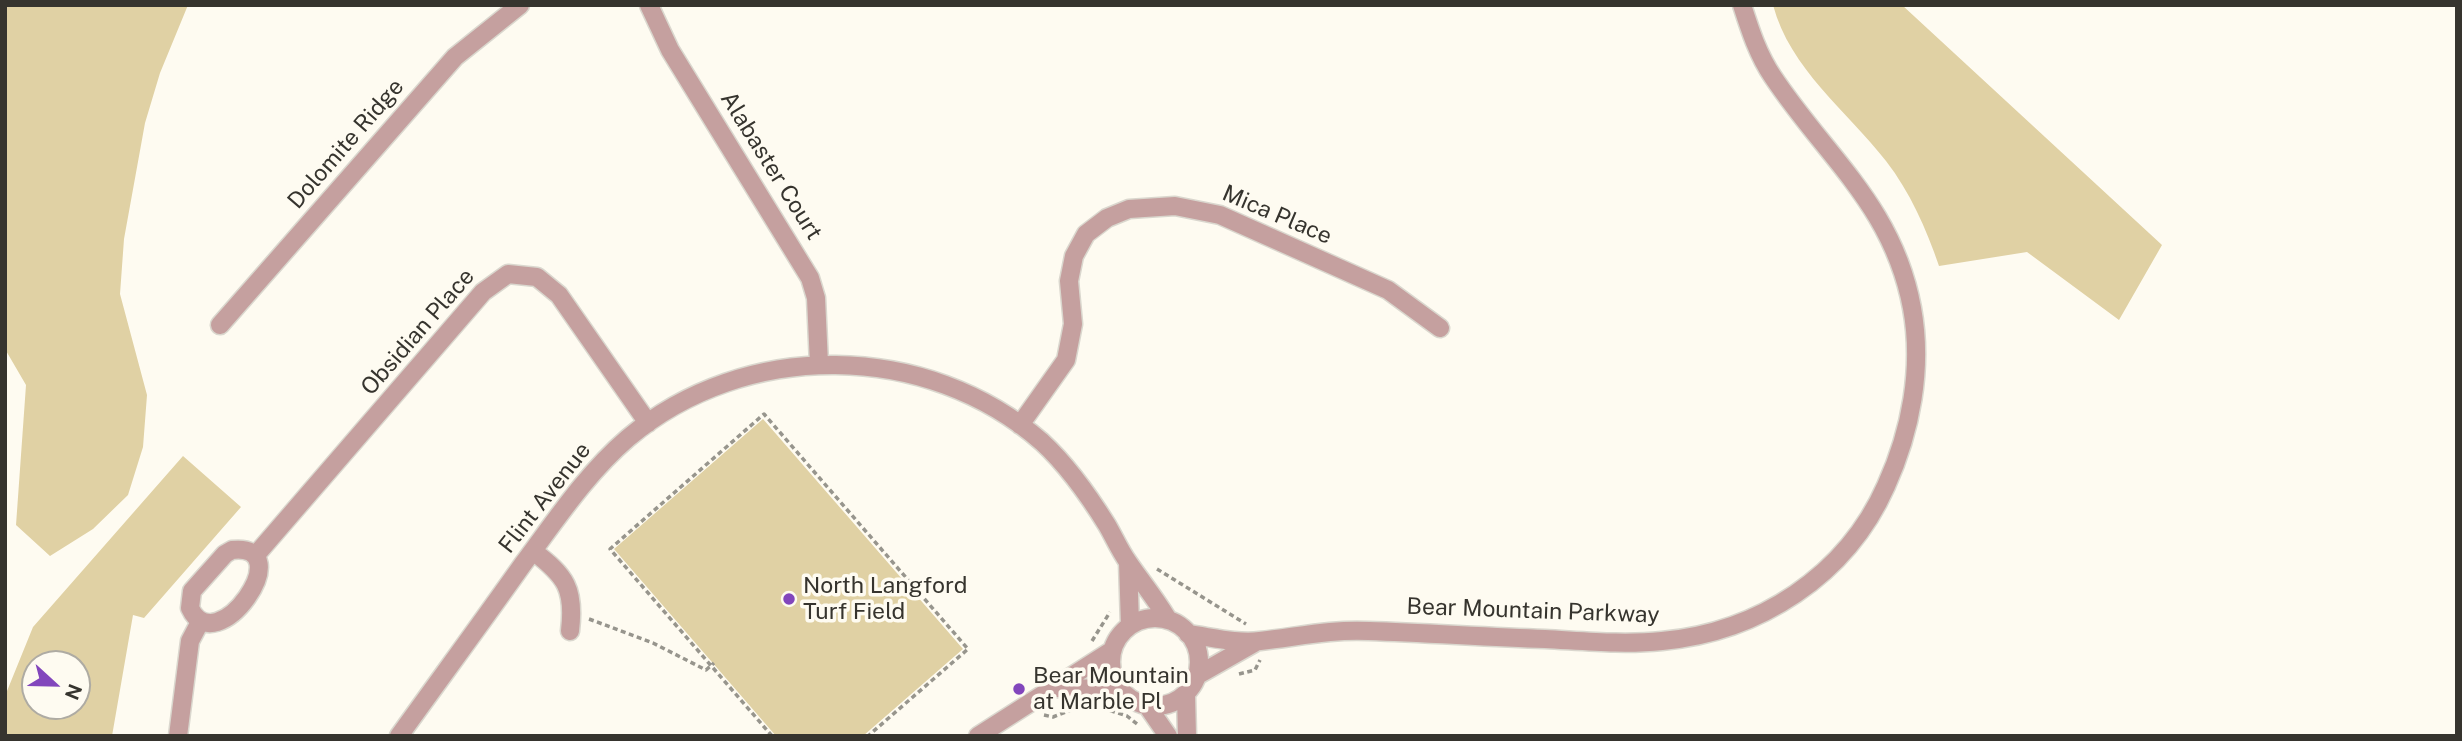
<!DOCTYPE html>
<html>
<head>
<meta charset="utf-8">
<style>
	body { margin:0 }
	#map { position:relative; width:2462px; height:741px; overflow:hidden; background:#fefbf1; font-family:"Public Sans",sans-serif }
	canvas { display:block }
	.frame { position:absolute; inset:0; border:7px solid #36342e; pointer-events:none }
	.north { position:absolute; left:21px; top:650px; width:70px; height:70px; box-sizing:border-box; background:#fefbf1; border:2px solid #aeaba3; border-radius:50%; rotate:112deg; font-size:19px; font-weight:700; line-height:28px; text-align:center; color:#36342e }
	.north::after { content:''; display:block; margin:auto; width:24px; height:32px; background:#8246bc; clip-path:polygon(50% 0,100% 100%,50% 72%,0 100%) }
</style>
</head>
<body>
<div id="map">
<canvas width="2462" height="741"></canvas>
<div class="frame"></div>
<div class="north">N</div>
</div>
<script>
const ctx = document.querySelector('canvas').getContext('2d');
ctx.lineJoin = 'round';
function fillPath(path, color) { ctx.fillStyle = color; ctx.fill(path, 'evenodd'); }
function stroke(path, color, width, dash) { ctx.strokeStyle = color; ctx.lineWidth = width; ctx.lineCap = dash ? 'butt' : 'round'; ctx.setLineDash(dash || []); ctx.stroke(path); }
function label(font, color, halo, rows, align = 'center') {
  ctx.font = font + ' "Public Sans",sans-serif'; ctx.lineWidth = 7; ctx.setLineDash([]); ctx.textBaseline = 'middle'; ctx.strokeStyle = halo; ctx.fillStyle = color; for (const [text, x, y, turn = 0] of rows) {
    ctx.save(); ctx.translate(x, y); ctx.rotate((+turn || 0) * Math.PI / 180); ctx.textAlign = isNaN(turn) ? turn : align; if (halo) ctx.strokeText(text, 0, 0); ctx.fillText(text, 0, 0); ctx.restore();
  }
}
fillPath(new Path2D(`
	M5,5h183l-28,68 -15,50 -21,116 -4,55 27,101 -4,52 -15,48 -35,34 -43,27 -34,-31 10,-140 -21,-36z
	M1773,5h129l260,240 -43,75 -92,-68 -88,14c-13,-38 -29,-74 -53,-105 -39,-50 -96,-92 -113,-156z
	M763,419l200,230 -100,87h-87l-162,-187z
	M183,456l58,51 -97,111 -11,-3 -21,121h-107v-40l28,-69zM35,664h42v42h-42z`), '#e0d1a4');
const minor = new Path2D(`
	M649,5l21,45 140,228 6,20 3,66
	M220,325l235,-268 65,-52
	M1020,425l46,-65 7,-36 -4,-43 5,-25 12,-22 21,-16 22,-9 46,-3 45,9 168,75 52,38
	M232,550c70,-8 -16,115 -42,58l2,-17 33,-37z
	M533,551c33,25 42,38 37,80
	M255,556l228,-264 25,-18 29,3 22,18 89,128
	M1128,562l2,63
	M1111 662a44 44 0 1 1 88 0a44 44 0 1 1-88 0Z
	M1188,634c23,3 49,10 72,7 37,-4 71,-12 109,-10 59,2 117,6 176,8 39,2 78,6 117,2 97,-9 184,-65 224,-155 25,-55 37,-118 26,-178 -19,-102 -85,-150 -139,-231 -15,-22 -23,-47 -31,-72
	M1198,675l58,-33
	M1056,688l63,1
	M1186,695l1,41
	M1148,707l20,29
	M178,736l12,-95 10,-19
	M399,736c41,-57 83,-114 124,-172 33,-44 63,-90 105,-126 117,-99 299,-97 414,4 25,23 47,54 65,83 7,12 13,26 21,37 13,19 27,36 39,56
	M978,736l133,-85`);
stroke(minor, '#dad7ce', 21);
stroke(new Path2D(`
	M1157,569l89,55
	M589,619l64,24 53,27 8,-7
	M1092,641l18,-29
	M1239,674l16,-4 5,-10
	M1102,708l25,8 10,8
	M1044,715l9,2 23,-9
	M772,736l-162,-187 154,-135 204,235 -100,87`), '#97958d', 3.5, [5, 3.5]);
stroke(minor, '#c5a09f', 18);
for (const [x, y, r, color] of [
	[789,599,7,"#8246bc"],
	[1019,689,7,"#8246bc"]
]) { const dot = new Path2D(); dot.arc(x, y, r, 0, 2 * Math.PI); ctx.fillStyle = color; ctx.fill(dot); stroke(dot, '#fefbf1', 2.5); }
label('23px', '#36342e', '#fefbf1', [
	["Dolomite Ridge",346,144,-49],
	["Alabaster Court",771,166,58],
	["Mica Place",1277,215,23],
	["Obsidian Place",418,332,-49],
	["Flint Avenue",545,498,-52],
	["Bear Mountain Parkway",1533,611,2]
]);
label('23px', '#36342e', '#fefbf1', [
	["North Langford",803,586],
	["Turf Field",803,612],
	["Bear Mountain",1033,676],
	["at Marble Pl",1033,702]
], 'left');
</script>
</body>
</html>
